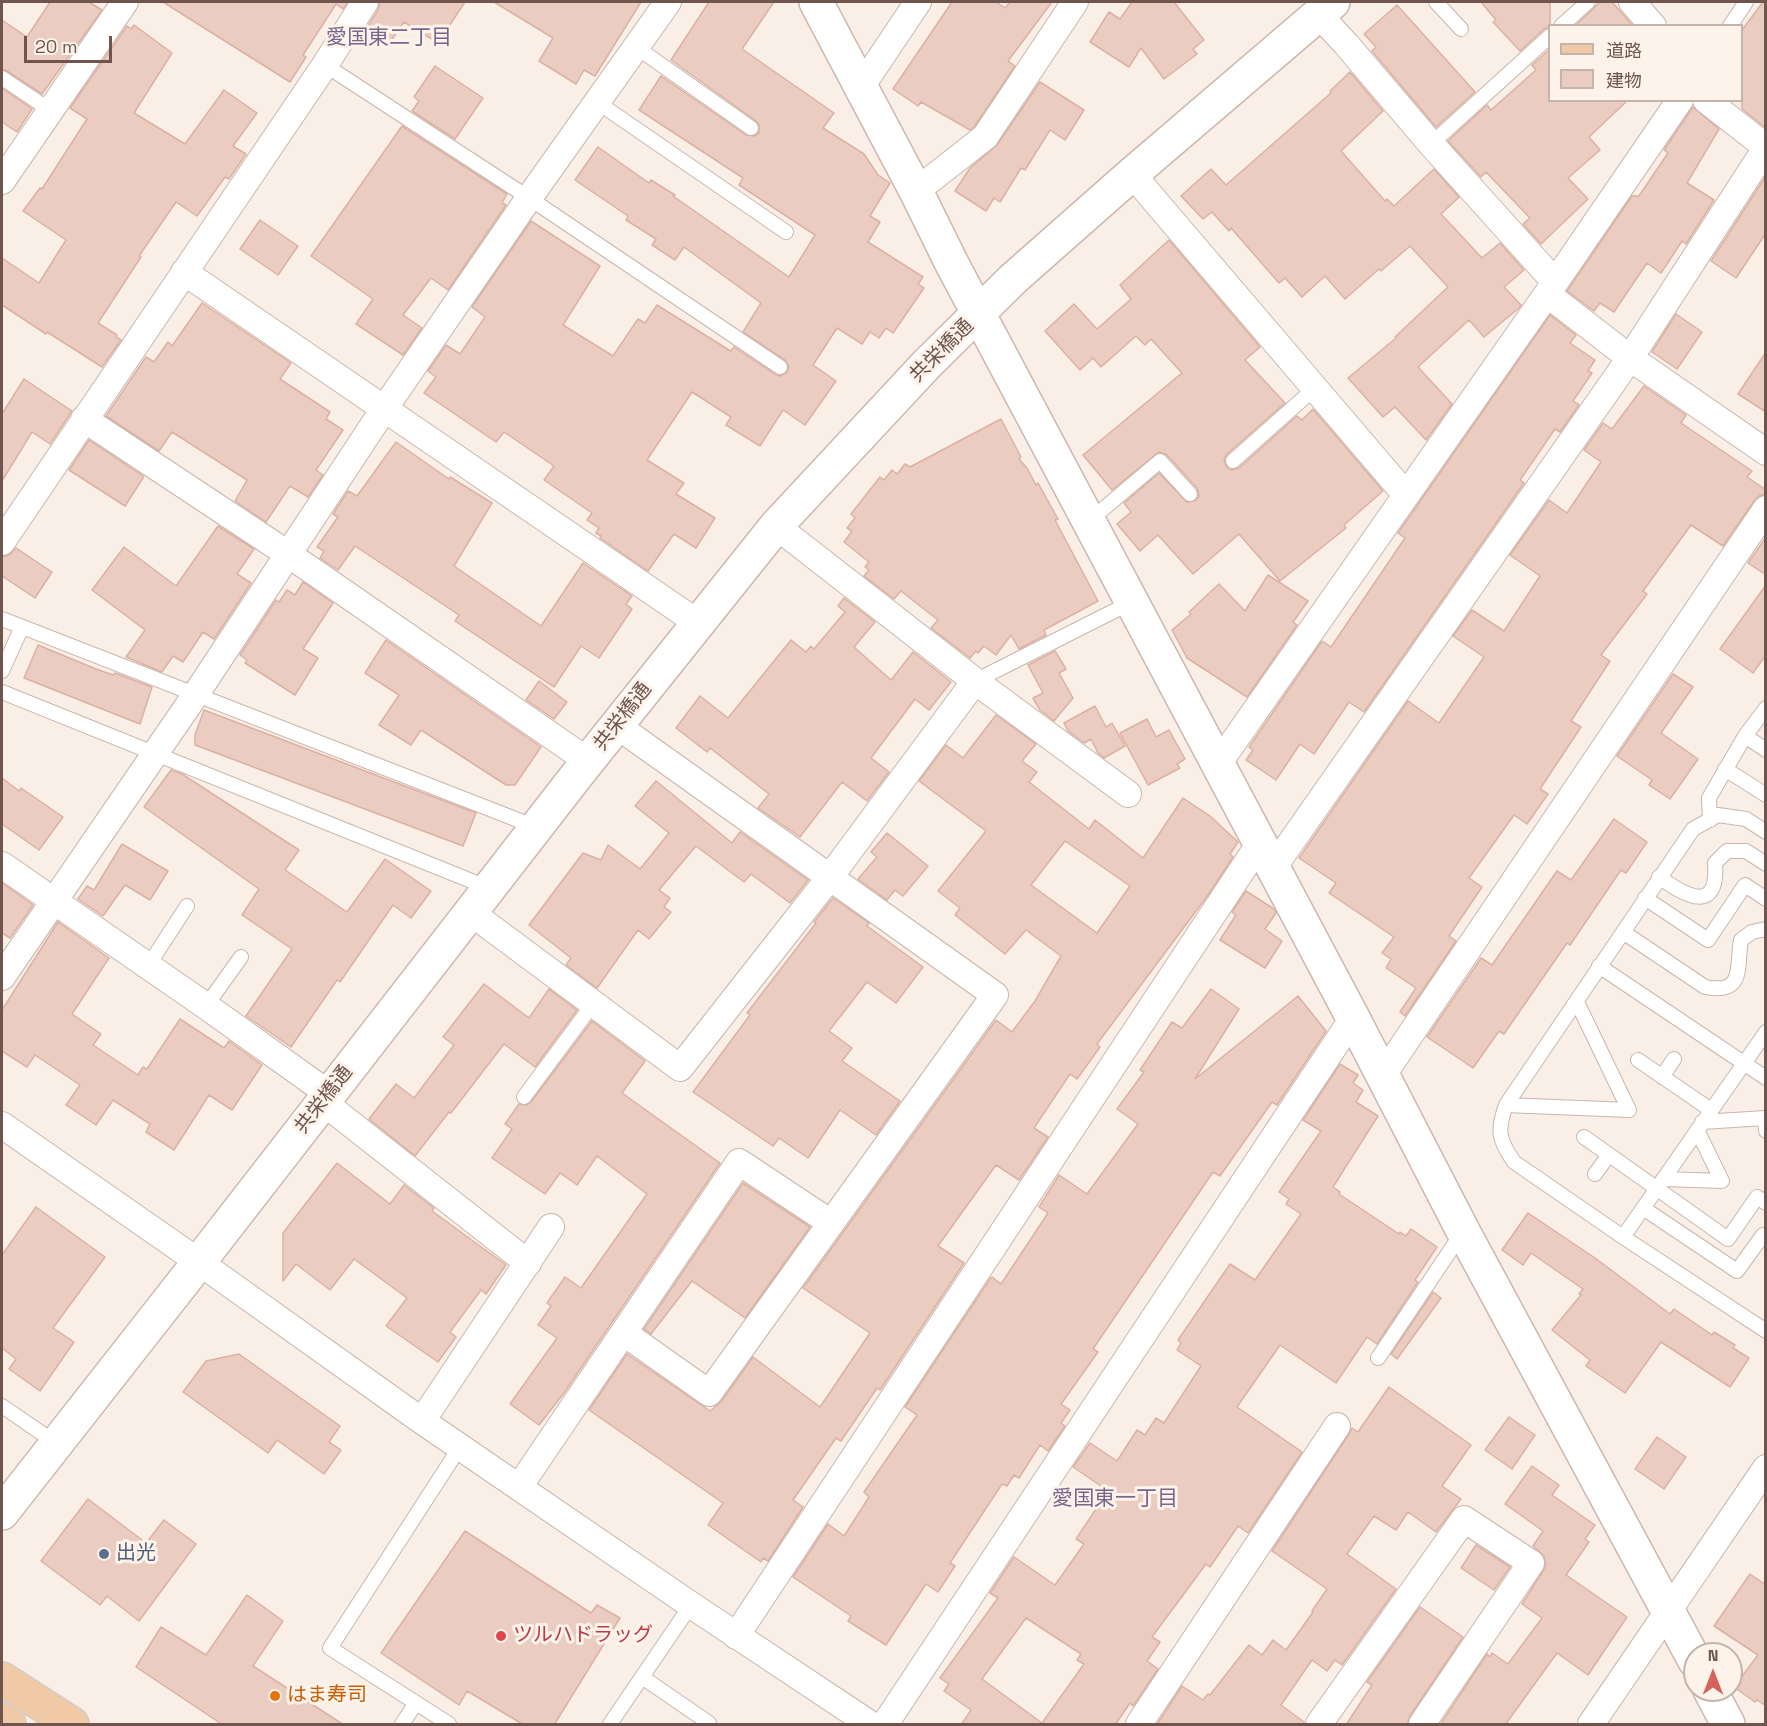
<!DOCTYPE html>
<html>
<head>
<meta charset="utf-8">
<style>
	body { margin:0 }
	#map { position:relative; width:1767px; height:1726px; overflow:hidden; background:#f9efe6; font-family:"Space Grotesk","Noto Sans JP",sans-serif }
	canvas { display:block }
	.frame { position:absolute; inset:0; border:3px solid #6f554e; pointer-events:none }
	.legend { position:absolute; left:1548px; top:24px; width:195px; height:78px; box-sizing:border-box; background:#fdf3eb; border:2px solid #c4b4ac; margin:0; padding:8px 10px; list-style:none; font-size:18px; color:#6f554e }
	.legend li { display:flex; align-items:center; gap:12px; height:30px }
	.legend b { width:30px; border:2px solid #c4b4ac }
	.north { position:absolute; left:1683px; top:1642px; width:60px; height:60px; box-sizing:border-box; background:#fdf3eb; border:2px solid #c4b4ac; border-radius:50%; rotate:0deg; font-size:16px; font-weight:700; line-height:24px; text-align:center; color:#6f554e }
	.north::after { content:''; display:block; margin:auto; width:21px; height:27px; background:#d4645a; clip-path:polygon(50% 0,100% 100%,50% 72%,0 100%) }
	.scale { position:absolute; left:24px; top:36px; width:88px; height:27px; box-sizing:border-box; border:3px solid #6f554e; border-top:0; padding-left:8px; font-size:18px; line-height:21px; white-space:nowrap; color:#6f554e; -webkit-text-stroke:4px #fdf3eb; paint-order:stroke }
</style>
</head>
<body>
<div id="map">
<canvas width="1767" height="1726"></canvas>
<div class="frame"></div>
<ul class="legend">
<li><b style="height:8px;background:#f0caa6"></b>道路</li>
<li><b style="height:16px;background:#ebccc1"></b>建物</li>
</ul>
<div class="north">N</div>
<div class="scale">20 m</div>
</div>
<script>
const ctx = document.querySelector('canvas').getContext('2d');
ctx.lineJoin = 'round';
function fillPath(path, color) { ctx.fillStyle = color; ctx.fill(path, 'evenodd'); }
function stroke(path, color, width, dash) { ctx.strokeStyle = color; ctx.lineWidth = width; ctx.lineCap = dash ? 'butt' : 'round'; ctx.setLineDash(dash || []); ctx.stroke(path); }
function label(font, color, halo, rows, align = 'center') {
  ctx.font = font + ' "Space Grotesk","Noto Sans JP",sans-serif'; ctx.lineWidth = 6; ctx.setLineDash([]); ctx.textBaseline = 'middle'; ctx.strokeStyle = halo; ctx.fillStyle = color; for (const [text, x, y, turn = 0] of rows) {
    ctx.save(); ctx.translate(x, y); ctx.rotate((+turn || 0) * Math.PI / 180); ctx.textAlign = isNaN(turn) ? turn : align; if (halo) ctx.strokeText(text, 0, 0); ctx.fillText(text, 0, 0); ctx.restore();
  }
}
const building = new Path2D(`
	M50,2h39l13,8 -60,84 -35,-23 -5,-2v-49l25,17z
	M163,2h185l-5,7 -7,-5 -33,51 3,2 -16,25z
	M380,2h85l-27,41 -34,-21 -13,19 -23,-15 10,-16z
	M494,2h147l-46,74 -11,-6 -8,14 -37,-23 14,-23z
	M709,2h65l-32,47 92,64 -11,15 41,26 14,21 12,8 -20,33 10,6 -12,20 55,35 -5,7 6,4 -31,45 -7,-5 -7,10 -9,-6 -8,12 -25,-16 -24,37 23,16 -31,44 -22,-15 -23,36 -34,-21 5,-8 -39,-25 -45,68 37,23 -8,11 39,24 -19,30 -22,-14 -26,37 -48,-33 1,-2 -5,-3 3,-5 -12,-8 5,-7 -48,-33 10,-14 -50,-34 -8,10 -72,-49 12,-16 -8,-6 18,-26 14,9 25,-37 -13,-10 59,-86 69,45 -37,59 50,31 25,-37 7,4 12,-18 72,45 2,1 3,-4 42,28 4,1 7,-4 2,-5 -4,-7 -42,-28 18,-29 -77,-56 -9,13 -23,-15 4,-6 -30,-19 2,-4 -53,-36 23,-33 51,36 2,-3 24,15 -2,1 116,81 26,-42 -76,-50 4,-7 -104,-68 22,-34 85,59 8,1 5,-3v-8l-3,-4 -85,-61z
	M952,2h44l9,6 5,-6h42l-44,59 7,5 -41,61 -4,3 -49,-28 -3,4 -25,-17z
	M1132,2h42l30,38 -11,9 4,5 -33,25 -23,-31 -12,19 -39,-25 19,-30 11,7z
	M1481,2h69v25l-6,2 -24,22 -27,-29 3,-2z
	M1600,2h12l21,24h-58z
	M1763,2h3v126l-24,-19v-79z
	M1397,5l78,87 -39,35 -64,-76 4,-4 -12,-13z
	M134,25l38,28 -38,60 51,31 39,-54 33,23 -24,33 13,8 -17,25 -4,-2 -28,39 -21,-14 -37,54 2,1 -43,66 19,12 -1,2 5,3 -19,27 -55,-35 -1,2 -44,-29v-47l37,25 27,-43 -43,-29 17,-23 2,1 45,-70 -17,-11 57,-82 4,3z
	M1550,49v51h78l-39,37 11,13 -32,28 20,21 -47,45 -18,-20 7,-6 -44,-46 -5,5 -33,-36 39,-36 4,5 45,-40 -4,-5z
	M435,66l48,32 -28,41 -43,-28 7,-10 -5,-4z
	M1350,72l33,39 -42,40 44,50 2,-2 7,7 40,-37 25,28 -18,17 41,44 18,-15 24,27 -20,17 17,18 -2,3 -35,29 -15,-17 -51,47 34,37 -26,36 -31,-33 -12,10 -35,-39 48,-40 -1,-1 53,-50 -38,-41 -29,25 -2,-2 -34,30 -20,-23 -23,21 -17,-19 -6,5 -48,-55 -2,3 -17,-19 -9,7 -22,-23 30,-27 15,16 105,-92 -1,-2z
	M1040,82l44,28 -19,30 -15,-10 -25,40 -4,-2 -21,34 -6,-4 -8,13 -31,-20 15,-23 27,-23z
	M2,88l30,21 -15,23 -15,-10z
	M1693,107l26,22 -32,54 27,17 -28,44 -4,-3 -21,32 -14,-10 -33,49 -14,-9 -6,8 -27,-20 65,-95h7l29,-43 -4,-3z
	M402,126l105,68 -5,9 4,2 -58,85 -17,-12 -28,37 19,13 -19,27 -47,-31 17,-25 -62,-43z
	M1766,176v57l-30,45 -25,-17z
	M260,220l38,26 -20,29 -38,-26z
	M1169,240l91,107 -15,13 40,43 -58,51 -3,5 2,7 5,4 8,-2 58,-52 5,4 11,-11 70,82 -39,34 2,3 -66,53 -41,-47 -46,40 -35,-39 -18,16 -23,-27 14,-12 -7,-9 35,-30 28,29 9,-2 3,-4 -2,-8 -30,-33 -8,-3 -47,38 -29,-35 99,-82 -31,-34 -6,6 -9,-9 -35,31 -8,-9 -13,12 -35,-39 29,-27 23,25 34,-30 -11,-14z
	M202,303l89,60 -11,16 50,33 -4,7 17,11 -27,40 7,5 -15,22 -18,-11 -24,36 -31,-21 12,-21 -75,-48 -13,19 -53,-35 40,-59 8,5 14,-20 4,4z
	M1676,314l26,18 -25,37 -25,-17z
	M1550,315l26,20 -6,8 25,17 -7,11 4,2 -19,28 6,4 -19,27 -5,-3 -35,51 4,3 -160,229 -15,-10 -35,52 -14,-10 -24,36 -30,-20 7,-10 -4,-3 73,-106 9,6 74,-109 -7,-5z
	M1766,352v60l-28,-18z
	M24,379l48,32 -22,33 -18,-12 -30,49v-67z
	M1644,386l42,29 -5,8 71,48 -5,6 19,13v4l-7,2 -5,5 -31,45 -32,-21 -48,66 4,3 -46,61 9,6 -39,60 10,6 -41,62 8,5 -21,30 -13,-9 -45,63 13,9 -33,49 7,5 -51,75 -5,-4 16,-24 -30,-20 5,-9 -9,-6 12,-16 -65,-44 7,-10 -37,-25 109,-157 31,22 45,-66 -31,-21 19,-26 32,21 36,-55 -30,-21 39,-55 18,13 34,-51 -17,-12 19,-27 9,6z
	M1001,419l20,38 -2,2 8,9 9,17 2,-2 20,36 -3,1 43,81 -54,29 2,5 -27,14 -8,-14 -15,20 -12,-9 -6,7 -2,-2 -6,7 -39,-30 7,-8 -37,-29 -7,8 -30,-23 5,-6 -4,-3 4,-5 -25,-20 8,-11 -5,-3 8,-10 -4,-4 29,-37 4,3 8,-10 5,4 8,-10 5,3z
	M89,440l54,36v2l-18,28 -56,-36z
	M396,442l53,37 1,-2 42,26 -38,63 87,60 42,-63 49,33 -6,8 6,5 -33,49 -18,-12 -27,41 -99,-66 4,-6 -104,-69 -17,24 -18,-12 4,-7 -7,-4 21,-30 -5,-3 15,-23 9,5z
	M218,526l36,23 -17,25 14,9 -37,56 -11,-7 -20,30 -10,-6 -11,16 -36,-15 19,-27 -53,-40 32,-43 52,39z
	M1766,537v38l-18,-12z
	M16,548l36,24 -17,26 -33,-22v-19l7,-2z
	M1268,575l40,26 -15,21 4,3 -50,72 -60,-39 -15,-28 19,-16 -2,-2 30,-28 26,27z
	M303,582l30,21 -30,46 15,9 -23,37 -50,-32 2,-3 -7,-5 36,-55 3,2 8,-12 8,5z
	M1766,585v70l-13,18 -33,-24z
	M844,598l31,24 -21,25 37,33 22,-28 38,30 -22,28 -14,-11 -44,59 18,14 -22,29 -25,-19 -42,55 -42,-29 11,-14 -59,-46 -3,4 -31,-24 24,-32 28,22 63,-78 15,12 5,-6 3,3 31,-37 -7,-6z
	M386,640l155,107 -26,38h-9l-85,-55 -10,15 -32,-20 20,-30 -34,-22z
	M38,645l58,24 17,6 2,-2 37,14 -12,37 -116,-46z
	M1055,651l11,18 -7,4 14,25 -19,23 -14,-11 -7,-12 10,-5 -15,-28z
	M1673,674l20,13 -32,46 37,26 -28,40 -21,-14 3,-5 -35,-24z
	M539,681l28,21 -13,17 -28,-19z
	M1095,706l11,21 6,-4 13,23 -21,12 -6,-5 -7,-14 -7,4 -16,-12 -4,-8z
	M204,710l272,103 -13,33 -268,-101v-10z
	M996,715l40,29 -14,17 15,11 -8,10 60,47 6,-9 48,38 40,-60 27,18 28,26 -8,12 3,3 -25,38 -111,149 3,3 -23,32 -7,-5 -36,54 14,9 -29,43 -23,-15 -58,81 26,17 -84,127 -3,-2 -36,53 -5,-3 -43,62 10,7 -35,54 -5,-3 -2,4 -53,-37 15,-22 -134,-93 38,-56 83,57 11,-9 32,-45 67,50 50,-74 -67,-45 193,-268 16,12 23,-31 26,-45 -35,-26 -21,24 -50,-39 5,-7 -22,-17 48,-60 -67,-50 27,-36 17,13zM1065,841l65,45 -33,47 -66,-48z
	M1147,719l9,18 13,-7 16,29 -8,5 3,4 -32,17 -28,-52z
	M171,770l11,4 117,76 -14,20 62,42 38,-53 46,32 -20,27 -18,-13 -53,77 -3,-2 -46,67 -45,-31 46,-67 -50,-34 17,-26 -115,-82z
	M2,778l17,13 2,-3 42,29 -24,33 -37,-26z
	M656,781l76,62 8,-11 68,48 -18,23 -39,-29 -7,8 -48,-36 -37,44 11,8 -6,9 7,5 -22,27 -11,-9 -41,58 -31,-23 5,-7 -42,-33 54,-72 18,7 7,-15 32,24 29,-36 -34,-27z
	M1614,819l33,23 -21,31 -5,-3 -51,75 -3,-2 -63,91 -5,-3 -26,37 -46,-31 54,-79 11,7 65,-94 14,9z
	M887,833l41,33 -25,30 -8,-6 -8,10 -29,-21 19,-22 -6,-5z
	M122,844l46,27 -18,29 -25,-15 -22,31 -25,-17 9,-13 7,4z
	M2,883l31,22 -23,33 -8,-5z
	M1246,891l28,18 2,4 -11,16 17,12 -17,27 -45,-28 16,-25 -4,-3z
	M833,898l36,25 -2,3 56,41 -27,36 -29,-21 -38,49 23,17 -10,13 58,40 -24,34 -36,-25 -32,48 -29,-20 -6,8 -80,-54 57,-77 -3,-2 69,-90 -2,-1z
	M58,922l51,36 -37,56 29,20 -8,11 45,30 5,-8 4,2 33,-50 44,29 5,-7 33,24 -30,45 -23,-15 -35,55 -28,-18 4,-8 -37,-24 -17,25 -30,-20 14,-20 -45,-30 -8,12 -25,-16v-41z
	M484,984l45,34 20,-29 28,21 -42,57 -31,-23 -53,69 -2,-1 -34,44 -46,-37 27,-35 18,14 40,-53 -11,-8z
	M1211,989l28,20 -44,70 103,-83 28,35 -49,74 -5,-3 -52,74 -7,-4 -120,177 5,3 -37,52 9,6 -9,13 4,3 -17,25 -8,-6 -21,33 -5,-3 -7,11 -5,-2 -52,79 5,3 -17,26 -12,-8 -40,61 -38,-24 3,-5 -58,-39 35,-53 16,12 25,-39 -5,-5 53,-77 -12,-8 85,-128 2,-2 9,7 47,-71 -9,-6 20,-32 28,19 51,-70 -21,-15 27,-37 -4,-2 32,-48 10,6z
	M592,1021l53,40 -23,32 98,70 -156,230 -25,32 -29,-21 47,-66 -19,-13 13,-19 -4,-3 18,-26 16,11 66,-94 -50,-38 -20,29 -17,-12 -15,21 -53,-36 20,-29 -7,-5 14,-20 8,1 4,-3z
	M1340,1064l18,11 -5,8 10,7 -7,12 22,14 -45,71 7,5 -1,2 60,40 1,-2 6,4 5,-7 26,18 -22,33 3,2 -41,62 -10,-7 -31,46 -56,-38 -43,62 65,45 -54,81 -10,-7 -28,41 -4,-3 -54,73 8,5 -13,19 11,8 -25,37 -3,-3 -15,22h-154l10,-15 -27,-19 5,-7 -9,-6 58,-80 -8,-5 24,-36 41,28 29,-41 -8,-5 32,-48 -35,-24 17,-24 27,18 20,-31 8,5 11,-17 8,5 37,-57 -24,-16 4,-7 -3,-3 52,-76 25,16 46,-66 -15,-10 3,-5 -10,-7 42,-61 -18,-11zM1026,1618l55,36 -4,6 7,4 -42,59 -60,-44z
	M337,1163l53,41 14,-19 30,23 -2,3 74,54 -20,29 -5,-4 -31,42 6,5 -18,25 -52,-36 21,-28 -53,-39 -24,31 -34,-26 -13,17v-48z
	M743,1183l67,44 -65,91 -53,-37 -41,53 -7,-5z
	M36,1207l69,50 -52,71 21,14 -34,49 -31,-22 7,-10 -14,-11v-93z
	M1528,1213l67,45 75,56 4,-5 38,26 2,-3 21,13 -2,3 16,10 -19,29 -69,-45 -36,51 -39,-27 4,-6 -38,-30 29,-35 -2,-1 4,-5 -52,-36 -8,12 -21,-15z
	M1433,1292l8,6 -44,61 -6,-5z
	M239,1354l101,72 -11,16 12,8 -17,24 -47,-34 -9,13 -85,-61 23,-31z
	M1389,1387l82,58 -29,41 19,13 -25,33 -28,-20 -12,18 -22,-14 -27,38 49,35 -54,76 -7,-5 -8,11 -15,-11 -31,45 23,17v3h-145l-1,-2 24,-37 21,14 5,-6 2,1 39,-50 13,10 11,-15 13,10 27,-38 -1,-1 15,-22 -55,-38 77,-117 3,-6 6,4z
	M1509,1417l26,18 -23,34 -27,-19z
	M1657,1437l29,20 -22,32 -29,-20z
	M1532,1466l27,19 -7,10 43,30 -10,14 4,3 -23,33 61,42 -39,58 -31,-22 -52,72h-65l47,-71 3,3 2,-4 16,11 34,-46 -20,-14 21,-33 3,-6 -2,-9 -11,-10 10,-15 -38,-27z
	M88,1499l58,44 18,-23 32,24 -57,77 -32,-25 -7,9 -59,-44z
	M465,1531l126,82 6,-8 23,13 -66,107h-30l-57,-34 -8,14 -78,-52z
	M1476,1545l34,22 -16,23 -33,-22z
	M1750,1574l16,11v121l-9,-6 -2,2 -21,-15 24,-32 -44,-29z
	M247,1595l36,26 -30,45 91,59h-121l-87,-58 25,-40 45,28z
	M1420,1607l43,30 -53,79 -3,9h-61l26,-40 -5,-3z`);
fillPath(building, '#ebccc1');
stroke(building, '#dcb1a3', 1.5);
const lane = new Path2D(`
	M1436,2l25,27
	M1561,26l27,-24
	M1730,26l16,-24
	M636,47l115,81
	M325,65l204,133 251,169
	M2,78l48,32
	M597,102l189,130
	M1431,144l119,-108
	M1233,461l82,-73
	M1089,521l71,-60 30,33
	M2,619l534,208
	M2,671l20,-44
	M975,681l157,-79
	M2,692l487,196
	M1745,736l21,14
	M1725,769l41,26
	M1710,820l-1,-22 36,-62 21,-28
	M1766,832l-20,-13 -28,-4 -25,14 -187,276c-9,25 -8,34 8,57l109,75 143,94
	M1659,877c26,19 60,38 56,-14l12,-12h19l20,13
	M1645,898l63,42 37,-55 21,14
	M1623,932l82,55c41,8 31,-21 36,-47l11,-8 14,-3
	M148,966l39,-60
	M1599,966l167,112
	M206,1006l35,-49
	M1638,1060l73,50
	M1662,1077l12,-18
	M524,1097l69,-93
	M1506,1105l123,5 -52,-108
	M1702,1122l63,-4 1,13
	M1584,1137l144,102 29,-42 9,6
	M1595,1174l13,-18
	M1663,1179l59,2 -25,-51
	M1643,1208l94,63 26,-36 3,2
	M1623,1237l143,-205
	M1378,1358l84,-125
	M2,1406l54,37
	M642,1677l67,46 -1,1
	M402,1724l14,-21
	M449,1724l-119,-76 130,-201
	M610,1724l81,-119`);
const street = new Path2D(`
	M1632,2l21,24
	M1318,14l28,30 85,100 124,138
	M861,87l57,-85
	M1706,100l60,47
	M1132,174l274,321
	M2,181l123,-179
	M916,191l69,-54 90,-135
	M184,272l514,351
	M1547,294l83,64 136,94
	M84,419l204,135 300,207
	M776,526l199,155 153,113
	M2,542l323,-477 40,-63
	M616,725l379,270 -286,398 -85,-60
	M1218,764l329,-470 133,-194
	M2,865l204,141 123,88
	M1273,868l357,-510 136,-210
	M470,912l210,156 150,-191 145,-196
	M2,977l194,-283 188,-285 145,-211 139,-196
	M1383,1075l383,-566
	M323,1102l205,161
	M2,1125l197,137 223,159 269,184 179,119
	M422,1421l129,-194
	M519,1487l220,-325 92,61
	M736,1636l524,-793
	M885,1724l468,-706
	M1139,1724l198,-298
	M1319,1724l145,-205 67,44 -109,161
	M1591,1724l175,-256`);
const secondary = new Path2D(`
	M816,2l100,189 36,73 401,754 110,213 232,430
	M2,1513l197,-251 378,-487 199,-249 150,-161 87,-86 119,-105 201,-172
	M1710,1690l18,34`);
const primary = new Path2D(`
	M2,1679l70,45
	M2,1720l7,4`);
stroke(lane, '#c9b6ad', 16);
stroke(street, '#c9b6ad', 28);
stroke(secondary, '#ceb7ae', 36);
stroke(primary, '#d4ccca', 36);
stroke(lane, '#fff', 14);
stroke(street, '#fff', 26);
stroke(secondary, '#fff', 33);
stroke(primary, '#f0caa6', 33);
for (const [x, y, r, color] of [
	[104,1554,6,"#5c6f8a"],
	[501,1636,6,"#e0444e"],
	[275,1696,6,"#e8710a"]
]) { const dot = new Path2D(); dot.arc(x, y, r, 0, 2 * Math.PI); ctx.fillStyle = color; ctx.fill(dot); stroke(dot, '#fdf3eb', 2); }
label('20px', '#6f554e', '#fdf3eb', [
	["共栄橋通",942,351,-45],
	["共栄橋通",623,717,-52],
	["共栄橋通",324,1100,-52]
]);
label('20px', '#4e5e75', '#fdf3eb', [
	["出光",116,1554]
], 'left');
label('20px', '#be3a42', '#fdf3eb', [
	["ツルハドラッグ",513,1636]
], 'left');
label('20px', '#c56008', '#fdf3eb', [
	["はま寿司",287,1696]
], 'left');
label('21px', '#7a668c', '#fdf3eb', [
	["愛国東二丁目",389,38],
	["愛国東一丁目",1115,1499]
]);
</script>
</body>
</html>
